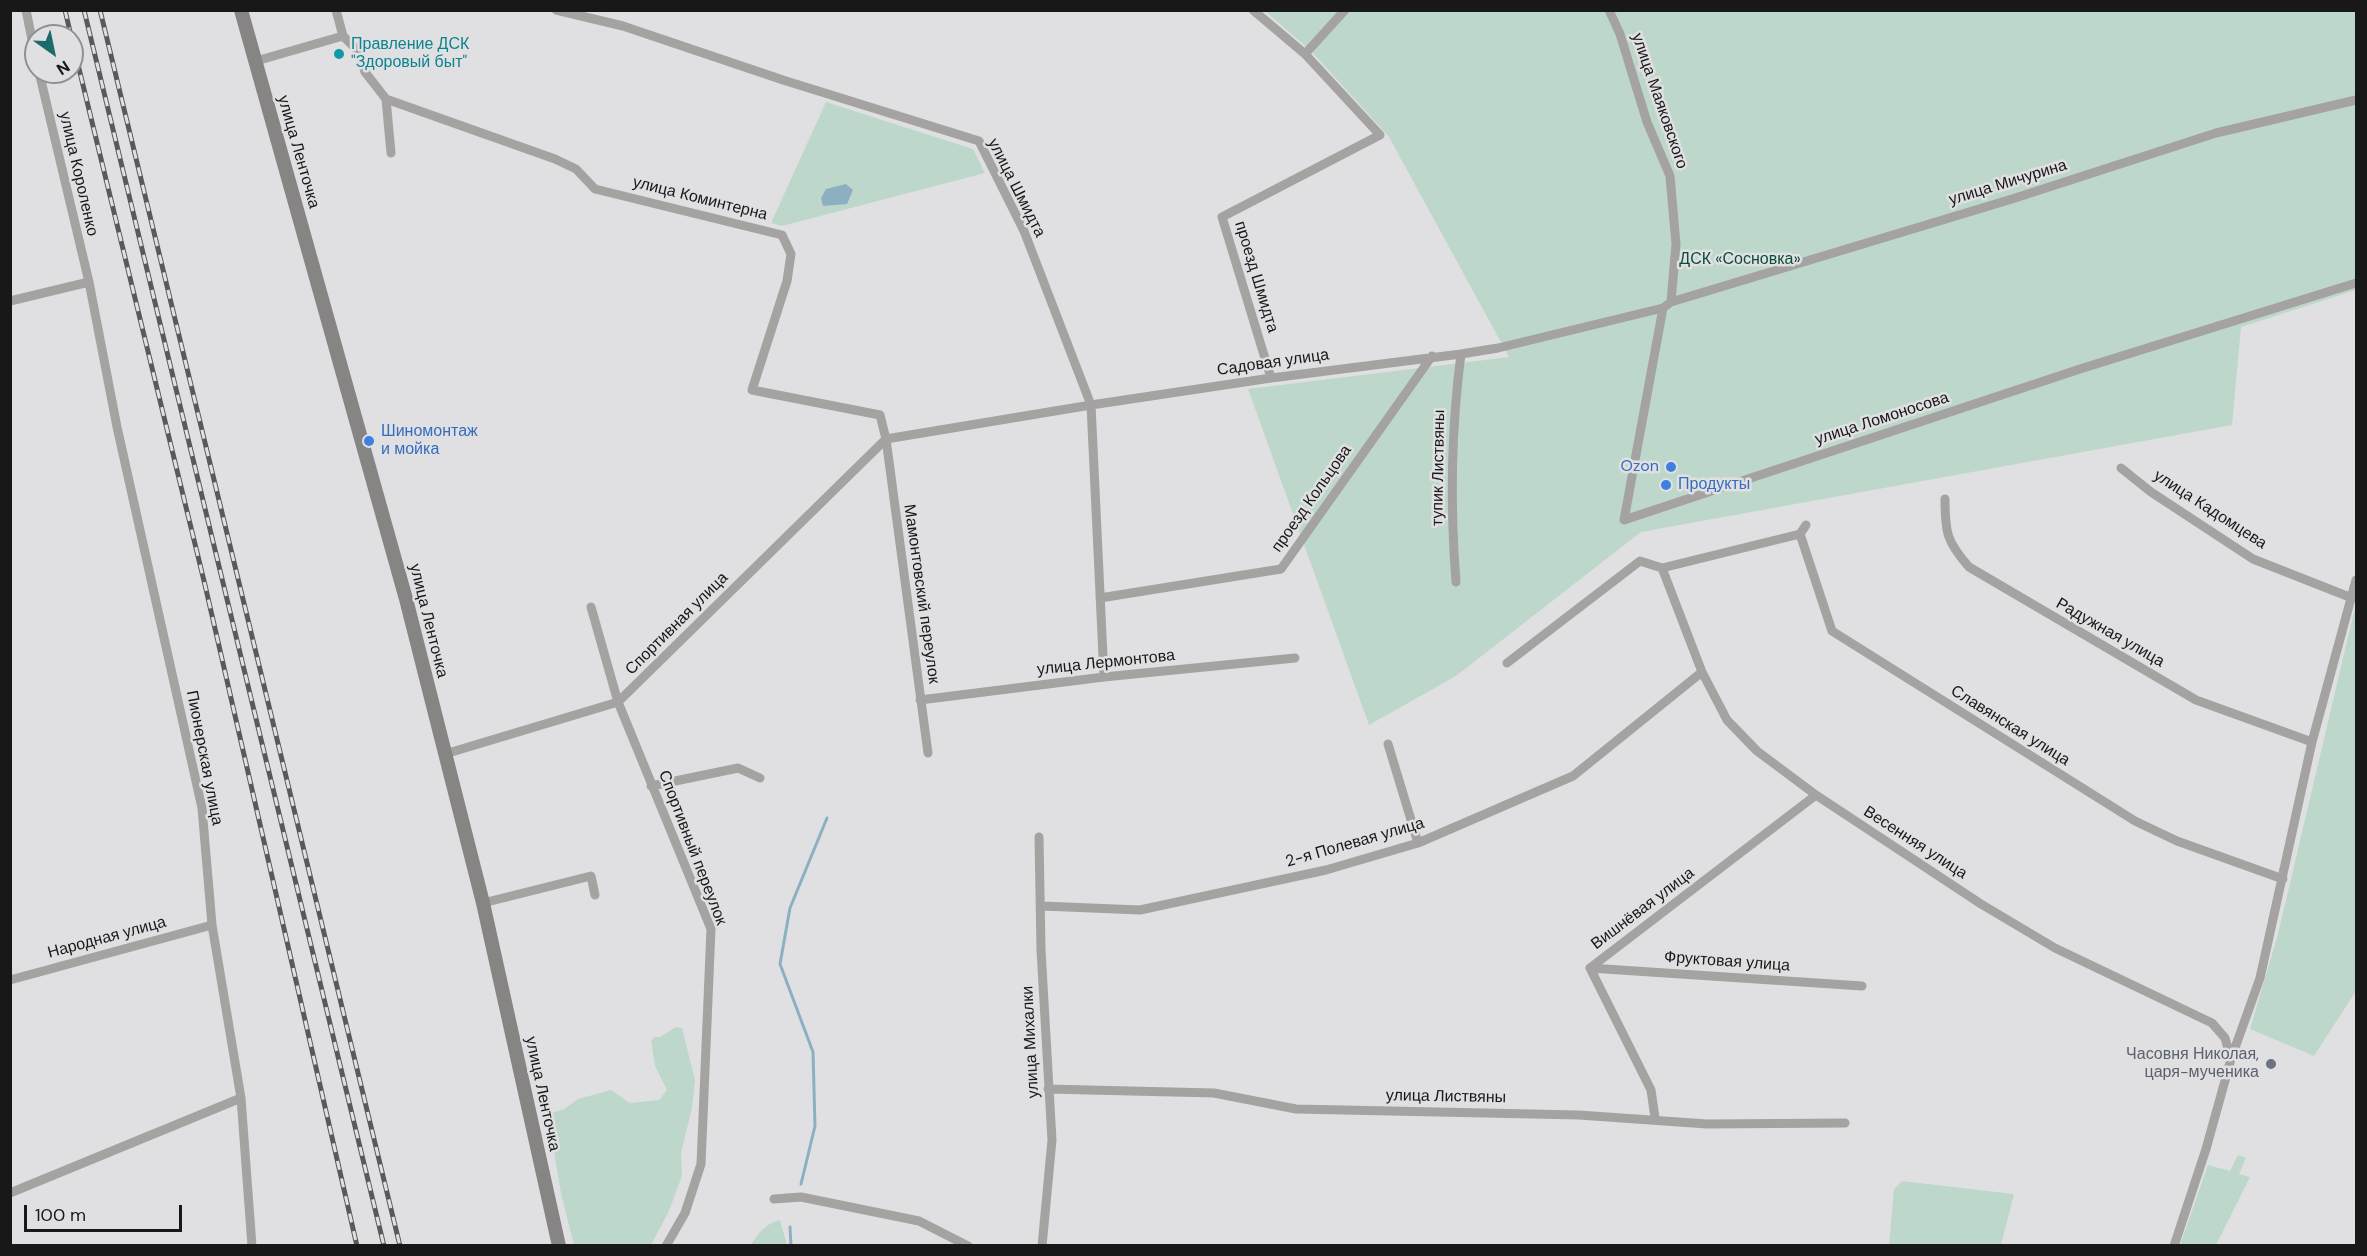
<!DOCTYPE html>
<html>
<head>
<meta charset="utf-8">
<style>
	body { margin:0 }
	#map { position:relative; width:2367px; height:1256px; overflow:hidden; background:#e0e0e2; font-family:"DM Sans",sans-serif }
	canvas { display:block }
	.frame { position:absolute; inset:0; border:12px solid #181819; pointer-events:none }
	.north { position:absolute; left:24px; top:24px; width:60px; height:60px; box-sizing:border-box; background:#e0e0e2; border:2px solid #909092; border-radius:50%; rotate:147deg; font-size:16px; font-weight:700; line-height:24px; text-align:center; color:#181819 }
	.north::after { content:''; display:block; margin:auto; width:21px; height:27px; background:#1d6a6d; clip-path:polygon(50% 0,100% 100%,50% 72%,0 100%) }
	.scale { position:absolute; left:24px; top:1205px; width:158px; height:27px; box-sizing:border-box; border:3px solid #181819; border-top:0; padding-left:8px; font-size:18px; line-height:21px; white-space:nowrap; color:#181819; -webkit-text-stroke:4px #e0e0e2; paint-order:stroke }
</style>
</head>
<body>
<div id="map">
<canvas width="2367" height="1256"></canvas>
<div class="frame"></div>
<div class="north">N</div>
<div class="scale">100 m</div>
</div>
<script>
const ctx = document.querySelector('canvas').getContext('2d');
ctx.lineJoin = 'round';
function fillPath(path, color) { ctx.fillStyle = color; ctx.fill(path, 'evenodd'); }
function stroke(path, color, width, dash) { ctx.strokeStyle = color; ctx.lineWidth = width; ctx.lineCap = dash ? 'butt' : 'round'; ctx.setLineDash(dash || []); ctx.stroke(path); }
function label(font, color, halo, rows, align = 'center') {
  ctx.font = font + ' "DM Sans",sans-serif'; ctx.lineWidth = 5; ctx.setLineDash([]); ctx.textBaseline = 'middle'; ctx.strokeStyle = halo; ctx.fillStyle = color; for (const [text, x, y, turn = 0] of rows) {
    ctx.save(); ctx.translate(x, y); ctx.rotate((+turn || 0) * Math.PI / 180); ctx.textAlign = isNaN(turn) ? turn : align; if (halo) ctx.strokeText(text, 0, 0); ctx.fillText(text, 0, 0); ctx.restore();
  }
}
fillPath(new Path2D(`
	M1265,11h1091v279l-115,37 -9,98 -591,107 -185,144 -87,49 -121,-336 261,-32 -120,-220 -78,-86z
	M826,102l147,47 12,24 -203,53 -11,-3z
	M2356,603v388l-42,65 -64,-27 28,-95z
	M676,1027l6,1 13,52 -3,28 -11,45 1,23 -13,35 -18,34h-77l-13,-51 -13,-80 16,-5 14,-10 33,-9 19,13 29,-3 8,-10 -12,-24 -4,-25 4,-4h5z
	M2238,1155l8,3 -7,16 11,3 -34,68h-36l28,-80 22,6z
	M1902,1181l112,13 -13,51h-112l5,-56z
	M780,1220l7,25h-36c7,-12 15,-22 29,-25z`), '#bdd8ca');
fillPath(new Path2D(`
	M846,184l7,6 -6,14 -24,2 -2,-8 5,-9z`), '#8cb0c2');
stroke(new Path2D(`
	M801,1184l14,-58 -2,-74 -33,-88 10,-56 37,-90
	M790,1227l1,19`), '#8cb0c2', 3);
stroke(new Path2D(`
	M26,10l10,49
	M336,10l7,26 16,16 6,20 21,27 5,54
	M556,10l67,16 160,54 196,61 45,90 67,174 13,272
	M1253,10l52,44 75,81 -158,82 49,161
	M1305,54l40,-44
	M256,61l87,-25
	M39,72l50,210 28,145 85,381 10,117 29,173 11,148
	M386,99l169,60 21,10 19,20 187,46 9,19 -4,27 -35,109 128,25 6,24 42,314
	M10,301l79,-19
	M1671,302l341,-103 204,-66 140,-33
	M1663,308l-39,212 456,-151 276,-86
	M886,439l205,-34 180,-27 190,-24 37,-6 165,-40 8,-6 5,-58 -6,-68 -23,-54 -27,-88 -11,-24
	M2121,468l30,24 102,67 99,39
	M1945,499c0,34 2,43 24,68l227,133 116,42
	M1806,525l-6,9 32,97 303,190 42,20 106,38
	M1662,568l40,104 25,48 30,31 59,44 165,109 74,44 157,75 13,15 6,21
	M1662,568l138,-34
	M1456,582c-6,-76 -5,-152 5,-228
	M1100,598l181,-29 151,-213
	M591,607l27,95 93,227 -10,235 -16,49 -19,33
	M1507,663l133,-102 22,7
	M920,700l184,-23 191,-19
	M1388,744l30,99
	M445,754l173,-52 268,-263
	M651,786l87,-18 22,10
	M1039,837l2,113 11,190 -10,106
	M483,903l108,-27 4,19
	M1042,906l98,4 186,-40 92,-27 155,-67 129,-104
	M1590,968l272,18
	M10,980l202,-55
	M1048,1089l166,4 82,16 283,6 128,9 138,-1
	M1655,1118l-4,-28 -61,-122 226,-173
	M10,1193l231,-95
	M774,1199l27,-2 118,24 49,25
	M2174,1246l32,-97 25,-90 29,-81 52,-236 44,-162`), '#a4a3a2', 9);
stroke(new Path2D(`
	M241,10l165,589 77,304 76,343`), '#868584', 14);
const rail = new Path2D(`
	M65,10l6,26
	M84,10l300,1236
	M100,10l300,1236
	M72,40l133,545 152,661`);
stroke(rail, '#59595a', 5);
stroke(rail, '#e0e0e2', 3, [9]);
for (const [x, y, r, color] of [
	[339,54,6,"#0f9aa8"],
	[369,441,6,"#3f7fe0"],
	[1671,467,6,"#3f7fe0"],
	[1666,485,6,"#3f7fe0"],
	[2271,1064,6,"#6b7280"]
]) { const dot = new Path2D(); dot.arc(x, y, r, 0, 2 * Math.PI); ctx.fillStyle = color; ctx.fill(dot); stroke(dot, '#e0e0e2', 2); }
label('16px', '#0d838f', '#e0e0e2', [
	["Правление ДСК",351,45],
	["\"Здоровый быт\"",351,63]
], 'left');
label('16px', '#181819', '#e0e0e2', [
	["улица Маяковского",1659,101,71],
	["улица Ленточка",298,152,74],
	["улица Короленко",78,174,77],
	["улица Мичурина",2008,183,-17],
	["улица Шмидта",1016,188,63],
	["улица Коминтерна",700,199,14],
	["проезд Шмидта",1256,277,73],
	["Садовая улица",1273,363,-8],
	["улица Ломоносова",1882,419,-18],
	["тупик Листвяны",1439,468,-89],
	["проезд Кольцова",1312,499,-55],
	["улица Кадомцева",2210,510,33],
	["Мамонтовский переулок",921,594,82],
	["улица Ленточка",428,621,76],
	["Спортивная улица",677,624,-45],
	["Радужная улица",2110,633,30],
	["улица Лермонтова",1106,663,-6],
	["Славянская улица",2010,726,32],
	["Пионерская улица",204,758,79],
	["2-я Полевая улица",1355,843,-16],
	["Весенняя улица",1915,843,33],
	["Спортивный переулок",692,848,69],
	["Вишнёвая улица",1643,909,-37],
	["Народная улица",107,938,-15],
	["Фруктовая улица",1727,962,4],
	["улица Михалки",1031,1042,-93],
	["улица Ленточка",542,1094,78],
	["улица Листвяны",1446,1097,1]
]);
label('16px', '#084f37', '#e0e0e2', [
	["ДСК «Сосновка»",1740,260]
]);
label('16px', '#366cbe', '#e0e0e2', [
	["Шиномонтаж",381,432],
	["и мойка",381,450],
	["Ozon",1659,467,"right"],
	["Продукты",1678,485]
], 'left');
label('16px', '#5b616d', '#e0e0e2', [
	["Часовня Николая,",2259,1055],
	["царя-мученика",2259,1073]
], 'right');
</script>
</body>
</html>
